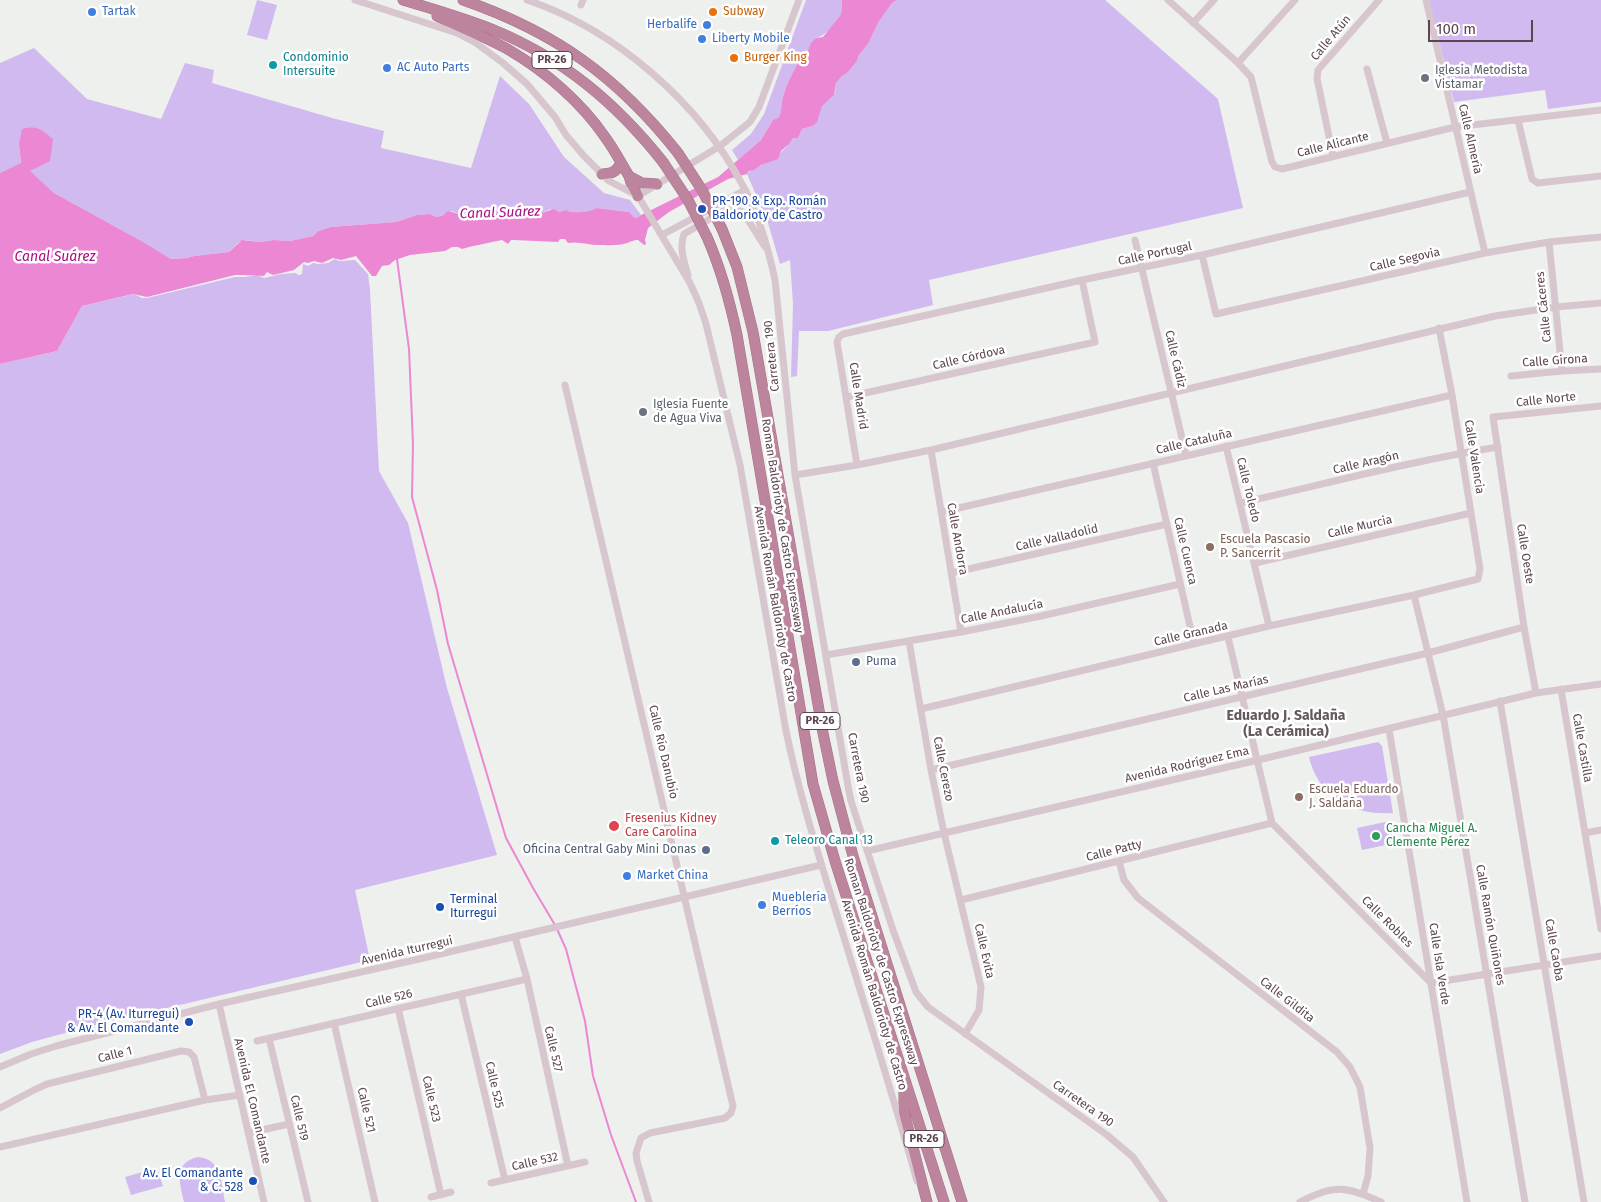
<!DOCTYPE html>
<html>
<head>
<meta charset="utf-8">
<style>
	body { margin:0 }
	#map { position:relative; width:1601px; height:1202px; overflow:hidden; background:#edf0ed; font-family:"Fira Sans",sans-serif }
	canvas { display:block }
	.scale { position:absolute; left:1428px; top:20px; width:105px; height:22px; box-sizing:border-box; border:2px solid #5b4550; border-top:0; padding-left:6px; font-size:15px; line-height:18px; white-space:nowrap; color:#5b4550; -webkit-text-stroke:4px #fff; paint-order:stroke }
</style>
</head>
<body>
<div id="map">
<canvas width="1601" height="1202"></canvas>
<div class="scale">100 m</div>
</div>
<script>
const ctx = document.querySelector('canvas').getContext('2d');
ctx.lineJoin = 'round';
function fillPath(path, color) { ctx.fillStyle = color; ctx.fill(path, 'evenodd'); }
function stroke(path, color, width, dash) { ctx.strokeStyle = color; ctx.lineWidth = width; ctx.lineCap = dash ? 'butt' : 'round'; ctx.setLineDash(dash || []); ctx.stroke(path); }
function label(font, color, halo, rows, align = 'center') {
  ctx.font = font + ' "Fira Sans",sans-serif'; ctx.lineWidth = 5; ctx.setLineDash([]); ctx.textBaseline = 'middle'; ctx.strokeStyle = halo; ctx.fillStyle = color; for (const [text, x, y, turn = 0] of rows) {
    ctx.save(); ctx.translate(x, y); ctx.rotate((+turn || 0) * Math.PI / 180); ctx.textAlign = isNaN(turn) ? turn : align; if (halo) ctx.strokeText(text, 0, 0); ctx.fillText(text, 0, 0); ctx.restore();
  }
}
fillPath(new Path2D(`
	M257,0l20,5 -10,35 -20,-5z
	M806,0h36c0,6 1,11 -2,16 -5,9 -15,20 -24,22l-10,18 -6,3c-7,13 -15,27 -18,42 -1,6 0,10 -3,16l-6,3 -12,20 -23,20 -6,-10 19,-16 13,-20z
	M897,0h208l113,99 25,109 -314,72 4,25 -105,26h-29l-2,45 -6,1 2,-73 -3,-44 -10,4 -12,-41 -21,-49c4,-5 14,-8 20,-12 10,-4 21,-16 26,-24h5l4,-9 11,-3 4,-6 5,-15 9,-7 4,-5 1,-10 5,-6 7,-5 9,-11 2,-6 9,-11 10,-21 14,-20z
	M1429,0h172v102l-53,7 -3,-19 -91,12z
	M34,48l53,51 74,20 24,-56 29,7 -2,13 120,35 52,13 -3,17 90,20 29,-92 29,28 35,53 40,36 26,7 11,15 -4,3h-2l-6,-6 -31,-4c-9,4 -24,6 -32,2l-5,2 -11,-3 -8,4 -12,-2 -4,6h-6l-12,-4 -27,-2 -18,4 -12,-4 -14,6 -8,-3 -12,1 -21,7 -65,5 -13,4 -5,5 -23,5 -15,-1 -15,2 -15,-2 -6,2 -10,10 -35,4 -7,2 -16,1 -26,-16 -91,-50 -25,-22 -10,-27 2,20 -21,9v-110z
	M335,259l4,2 16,-1 13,14 2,15 9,182 29,52 39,165 50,167 -142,35 15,70 -279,66 -59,16 -32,12v-690l57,-13 25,-45 52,-12 8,4h5l88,-21h10l12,-2 7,3 17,-4 14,-1 4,2 3,-1 1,-10 5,2 5,-3 5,1 10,-1z
	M1378,742l4,4 11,67c-39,3 -75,-16 -84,-56z
	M1390,821l5,22 -33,7 -5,-22z
	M198,1157c24,2 23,26 27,45h-41c-4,-19 -12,-39 14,-45z
	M157,1168l6,18 -32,9 -6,-18z`), '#d0baef');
fillPath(new Path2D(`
	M842,0h55l-5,3 -14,20 -10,21 -9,11 -2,6 -9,11 -7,5 -5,6 -2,12 -12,11 -5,16 -4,4 -11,3 -4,9h-5l-4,6 -8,7 -3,8 -3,1 -14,5 -7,5 -5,1 -2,3 -19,5 -59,33 -21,16 -3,12 1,4 -2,1 -6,-5c-5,0 -7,2 -11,3 -8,3 -20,2 -28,2 -11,0 -21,-4 -31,-2l-3,-4h-5l-2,3 -44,-2h-3l-3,4 -6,-4c-13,3 -27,5 -40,9l-4,-2h-6l-7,4 -35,4 -15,5 -6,5 -7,1 -6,10h-4l-16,-20 -15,4 -8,-2 -11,5 -8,-2 -6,2 -4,-1 -10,8 -21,5 -6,-3 -3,4c-10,-1 -20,-1 -29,-1l-88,22 -14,-3 -51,12 -25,45 -57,13v-191l21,-10 -2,-19 3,-15c15,-4 19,0 31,10l-3,22 -20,10 24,22 91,50 26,16 16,-1 7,-2 35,-4 13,-12 18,2 14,-2 16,1 23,-5 5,-5 13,-4 65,-5 21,-7 12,-1 8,3 6,-2 5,-4 15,4 17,-4 25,2 18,4h3l4,-6 12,2 11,-4 7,3 6,-2c8,4 23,2 31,-2l32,4 6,6h2l4,-3 77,-38 43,-37 12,-20 6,-3c3,-6 2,-11 3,-16 3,-15 11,-29 18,-42l6,-3 5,-13 5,-5 7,-1 17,-21 2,-6z`), '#ec87d4');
stroke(new Path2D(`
	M397,259l12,90 4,95 -1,53 25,93 11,54 58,194 27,50 22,37
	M557,929l9,20 19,72 8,55 18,59 25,67`), '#ec87d4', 2);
const highway = new Path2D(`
	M403,0c30,9 61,18 91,30 70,29 122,73 169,132
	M463,0c92,32 154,76 215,153
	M437,16c24,12 49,21 72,34 36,21 72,52 96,87 9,12 16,26 24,39l2,7 7,13
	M602,174c10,0 14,-2 19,-11
	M629,176l13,7 15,1
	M722,229l15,38 16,65 70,401 10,48 20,75 109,346
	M707,237c14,32 23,65 30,98l76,449 22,77 109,341
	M904,1086v26l23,90`);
stroke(highway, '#a96f89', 11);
stroke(new Path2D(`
	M355,0l102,33 19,10 27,20 24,21 28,33 11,18 18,21 25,25 29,15
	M527,0c89,30 171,102 215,184 17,30 26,63 33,96l20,195 53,311 3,15 42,129 23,62 12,15 179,128 26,22 31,45
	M1168,0l70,63 13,14 21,85 3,5 7,2 173,-42 146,-17
	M1426,0l59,253
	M581,5l2,-5
	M1193,23l21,-23
	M1238,63l57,-63
	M1367,69l20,74
	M1518,120l14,59 6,4 63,-7
	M1333,156l-14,-68 -2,-9 1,-9 61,-70
	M638,196l52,87 9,20 7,21 34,141 46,266c14,67 35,132 55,197 26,84 52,168 76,253
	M638,196l82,-50 30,-24 9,-15 40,-107
	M662,235l83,-45
	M1135,240l51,215
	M1549,242l13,129
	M1202,255l14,59 269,-61 64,-11 52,-5
	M688,275c-4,-14 -9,-27 -4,-41l41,-24 8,-1 10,3 22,35
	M1511,376l51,-5 39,-2
	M565,385l168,721 -2,7 -6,5 -75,15 -9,5 -5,15 1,8 12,41
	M847,397l248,-55 -13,-62
	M1226,446l43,180
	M931,450l30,182
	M1153,463l41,181
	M857,465l-20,-123 2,-5 4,-3 239,-54 120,-25 268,-63
	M795,475l62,-10 74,-15 564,-134 61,-9 45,-4
	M1240,503c85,-19 171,-42 258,-56
	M941,512l511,-117
	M1255,563l216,-50
	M951,573l216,-49
	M1414,595l29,120 82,487
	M1228,637l44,186 159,160 170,-27
	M909,641l22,129 13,63 37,154 -2,23 -14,24
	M826,655l135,-23 80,-16 139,-32
	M1561,689l40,240
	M1536,693l-12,-66 -31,-210 108,-11
	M1500,701l84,501
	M921,709l348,-83 145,-31 64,-16 2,-10 -28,-174 -13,-67
	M1389,729l78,473
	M931,770l497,-117 96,-26
	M1585,833l16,-3
	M867,851l391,-91 278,-67 65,-9
	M1119,861l5,19 14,18 199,154 13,15 10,20 10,61 -2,28 -5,18
	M961,900l311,-77
	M515,937l12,42 41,187
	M461,994l44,186
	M219,1004l45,198
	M398,1008l43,187
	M334,1023l41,179
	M269,1038l39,164
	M257,1041l270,-62
	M0,1067l31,-13 25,-8 163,-42 200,-45 402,-94
	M205,1100l35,-5
	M0,1108l34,-18 13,-6 134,-33 8,1 5,5 11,43 -205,47
	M248,1133l41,-9
	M491,1183l94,-21
	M431,1197l20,-5
	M1300,1202c34,-18 46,-16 81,0`), '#d8c6cf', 7);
stroke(highway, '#bd849e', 10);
const highwayBridge = new Path2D(`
	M678,153l24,37 20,39
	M663,162l25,38 19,37`);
stroke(highwayBridge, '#a96f89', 11, []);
stroke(highwayBridge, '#bd849e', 10);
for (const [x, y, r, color] of [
	[92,12,5,"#3f7fe0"],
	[713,12,5,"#e8710a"],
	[707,25,5,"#3f7fe0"],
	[702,39,5,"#3f7fe0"],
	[734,58,5,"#e8710a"],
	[273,65,5,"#0f9aa8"],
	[387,68,5,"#3f7fe0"],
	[1425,78,5,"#6b7280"],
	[702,209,5,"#1a4fb4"],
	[643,412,5,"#6b7280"],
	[1210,547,5,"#8d6e63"],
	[856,662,5,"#5c6f8a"],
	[1299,797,5,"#8d6e63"],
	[614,826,6,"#e0444e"],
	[1376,836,5,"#2e9e5b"],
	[775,841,5,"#0f9aa8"],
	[706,850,5,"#5c6f8a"],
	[627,876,5,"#3f7fe0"],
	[762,905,5,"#3f7fe0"],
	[440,907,5,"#1a4fb4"],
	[189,1022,5,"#1a4fb4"],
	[253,1181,5,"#1a4fb4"]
]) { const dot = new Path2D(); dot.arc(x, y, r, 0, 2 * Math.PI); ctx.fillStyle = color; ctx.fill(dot); stroke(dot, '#fff', 2); }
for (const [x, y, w] of [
	[552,60,40],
	[820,721,40],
	[924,1139,40]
]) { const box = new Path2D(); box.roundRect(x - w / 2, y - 8.5, w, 17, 4); ctx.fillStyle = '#fff'; ctx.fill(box); stroke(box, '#5b4550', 1); }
label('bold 11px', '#5b4550', null, [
	["PR-26",552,60],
	["PR-26",820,721],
	["PR-26",924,1139]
]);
label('12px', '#366cbe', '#fff', [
	["Tartak",102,12],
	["Herbalife",697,25,"right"],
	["Liberty Mobile",712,39],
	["AC Auto Parts",397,68],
	["Market China",637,876],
	["Mueblería",772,898],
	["Berríos",772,912]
], 'left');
label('12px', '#c56008', '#fff', [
	["Subway",723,12],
	["Burger King",744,58]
], 'left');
label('12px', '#5b4550', '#fff', [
	["Calle Atún",1331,38,-50],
	["Calle Almería",1470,139,77],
	["Calle Alicante",1333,145,-14],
	["Calle Portugal",1155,254,-12],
	["Calle Segovia",1405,260,-13],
	["Calle Cáceres",1544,307,-96],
	["Carretera 190",772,356,-96],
	["Calle Córdova",969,358,-13],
	["Calle Cádiz",1175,359,77],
	["Calle Girona",1555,361,-4],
	["Calle Madrid",858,396,81],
	["Calle Norte",1546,400,-6],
	["Calle Cataluña",1194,442,-13],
	["Calle Valencia",1474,457,81],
	["Calle Aragón",1366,463,-13],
	["Calle Toledo",1248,490,76],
	["Roman Baldorioty de Castro Expressway",782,526,81],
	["Calle Murcia",1360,527,-13],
	["Calle Valladolid",1057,538,-13],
	["Calle Andorra",957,539,80],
	["Calle Cuenca",1185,551,77],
	["Calle Oeste",1525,554,81],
	["Avenida Román Baldorioty de Castro",775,604,80],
	["Calle Andalucía",1002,612,-11],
	["Calle Granada",1191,634,-13],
	["Calle Las Marías",1226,689,-13],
	["Calle Castilla",1582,748,80],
	["Calle Río Danubio",663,752,77],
	["Avenida Rodríguez Ema",1187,765,-13],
	["Carretera 190",858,768,79],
	["Calle Cerezo",943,769,79],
	["Calle Patty",1114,851,-14],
	["Calle Robles",1387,922,45],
	["Calle Ramón Quiñones",1490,925,80],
	["Calle Caoba",1554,950,80],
	["Avenida Iturregui",407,951,-13],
	["Calle Evita",984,951,77],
	["Roman Baldorioty de Castro Expressway",881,962,72],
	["Calle Isla Verde",1439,964,81],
	["Avenida Román Baldorioty de Castro",874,995,73],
	["Calle 526",389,999,-13],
	["Calle Gildita",1287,1000,38],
	["Calle 527",553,1049,77],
	["Calle 1",115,1055,-14],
	["Calle 525",494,1085,77],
	["Calle 523",431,1099,77],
	["Avenida El Comandante",252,1101,77],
	["Carretera 190",1083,1104,35],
	["Calle 521",366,1110,77],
	["Calle 519",299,1118,77],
	["Calle 532",535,1162,-13]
]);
label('12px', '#0d838f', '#fff', [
	["Condominio",283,58],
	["Intersuite",283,72],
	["Teleoro Canal 13",785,841]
], 'left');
label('12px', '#5b616d', '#fff', [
	["Iglesia Metodista",1435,71],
	["Vistamar",1435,85],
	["Iglesia Fuente",653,405],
	["de Agua Viva",653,419]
], 'left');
label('12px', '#164399', '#fff', [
	["PR-190 & Exp. Román",712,202],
	["Baldorioty de Castro",712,216],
	["Terminal",450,900],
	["Iturregui",450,914],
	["PR-4 (Av. Iturregui)",179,1015,"right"],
	["& Av. El Comandante",179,1029,"right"],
	["Av. El Comandante",243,1174,"right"],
	["& C. 528",243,1188,"right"]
], 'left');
label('12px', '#785e54', '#fff', [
	["Escuela Pascasio",1220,540],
	["P. Sancerrit",1220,554],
	["Escuela Eduardo",1309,790],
	["J. Saldaña",1309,804]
], 'left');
label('12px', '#4e5e75', '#fff', [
	["Puma",866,662],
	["Oficina Central Gaby Mini Donas",696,850,"right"]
], 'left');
label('12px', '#be3a42', '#fff', [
	["Fresenius Kidney",625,819],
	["Care Carolina",625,833]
], 'left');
label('12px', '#27864d', '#fff', [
	["Cancha Miguel A.",1386,829],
	["Clemente Pérez",1386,843]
], 'left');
label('italic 14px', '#a90b83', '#fff', [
	["Canal Suárez",500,213,-2],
	["Canal Suárez",55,257]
]);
label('bold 14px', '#625a5e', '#fff', [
	["Eduardo J. Saldaña",1286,716],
	["(La Cerámica)",1286,732]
]);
</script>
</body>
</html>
